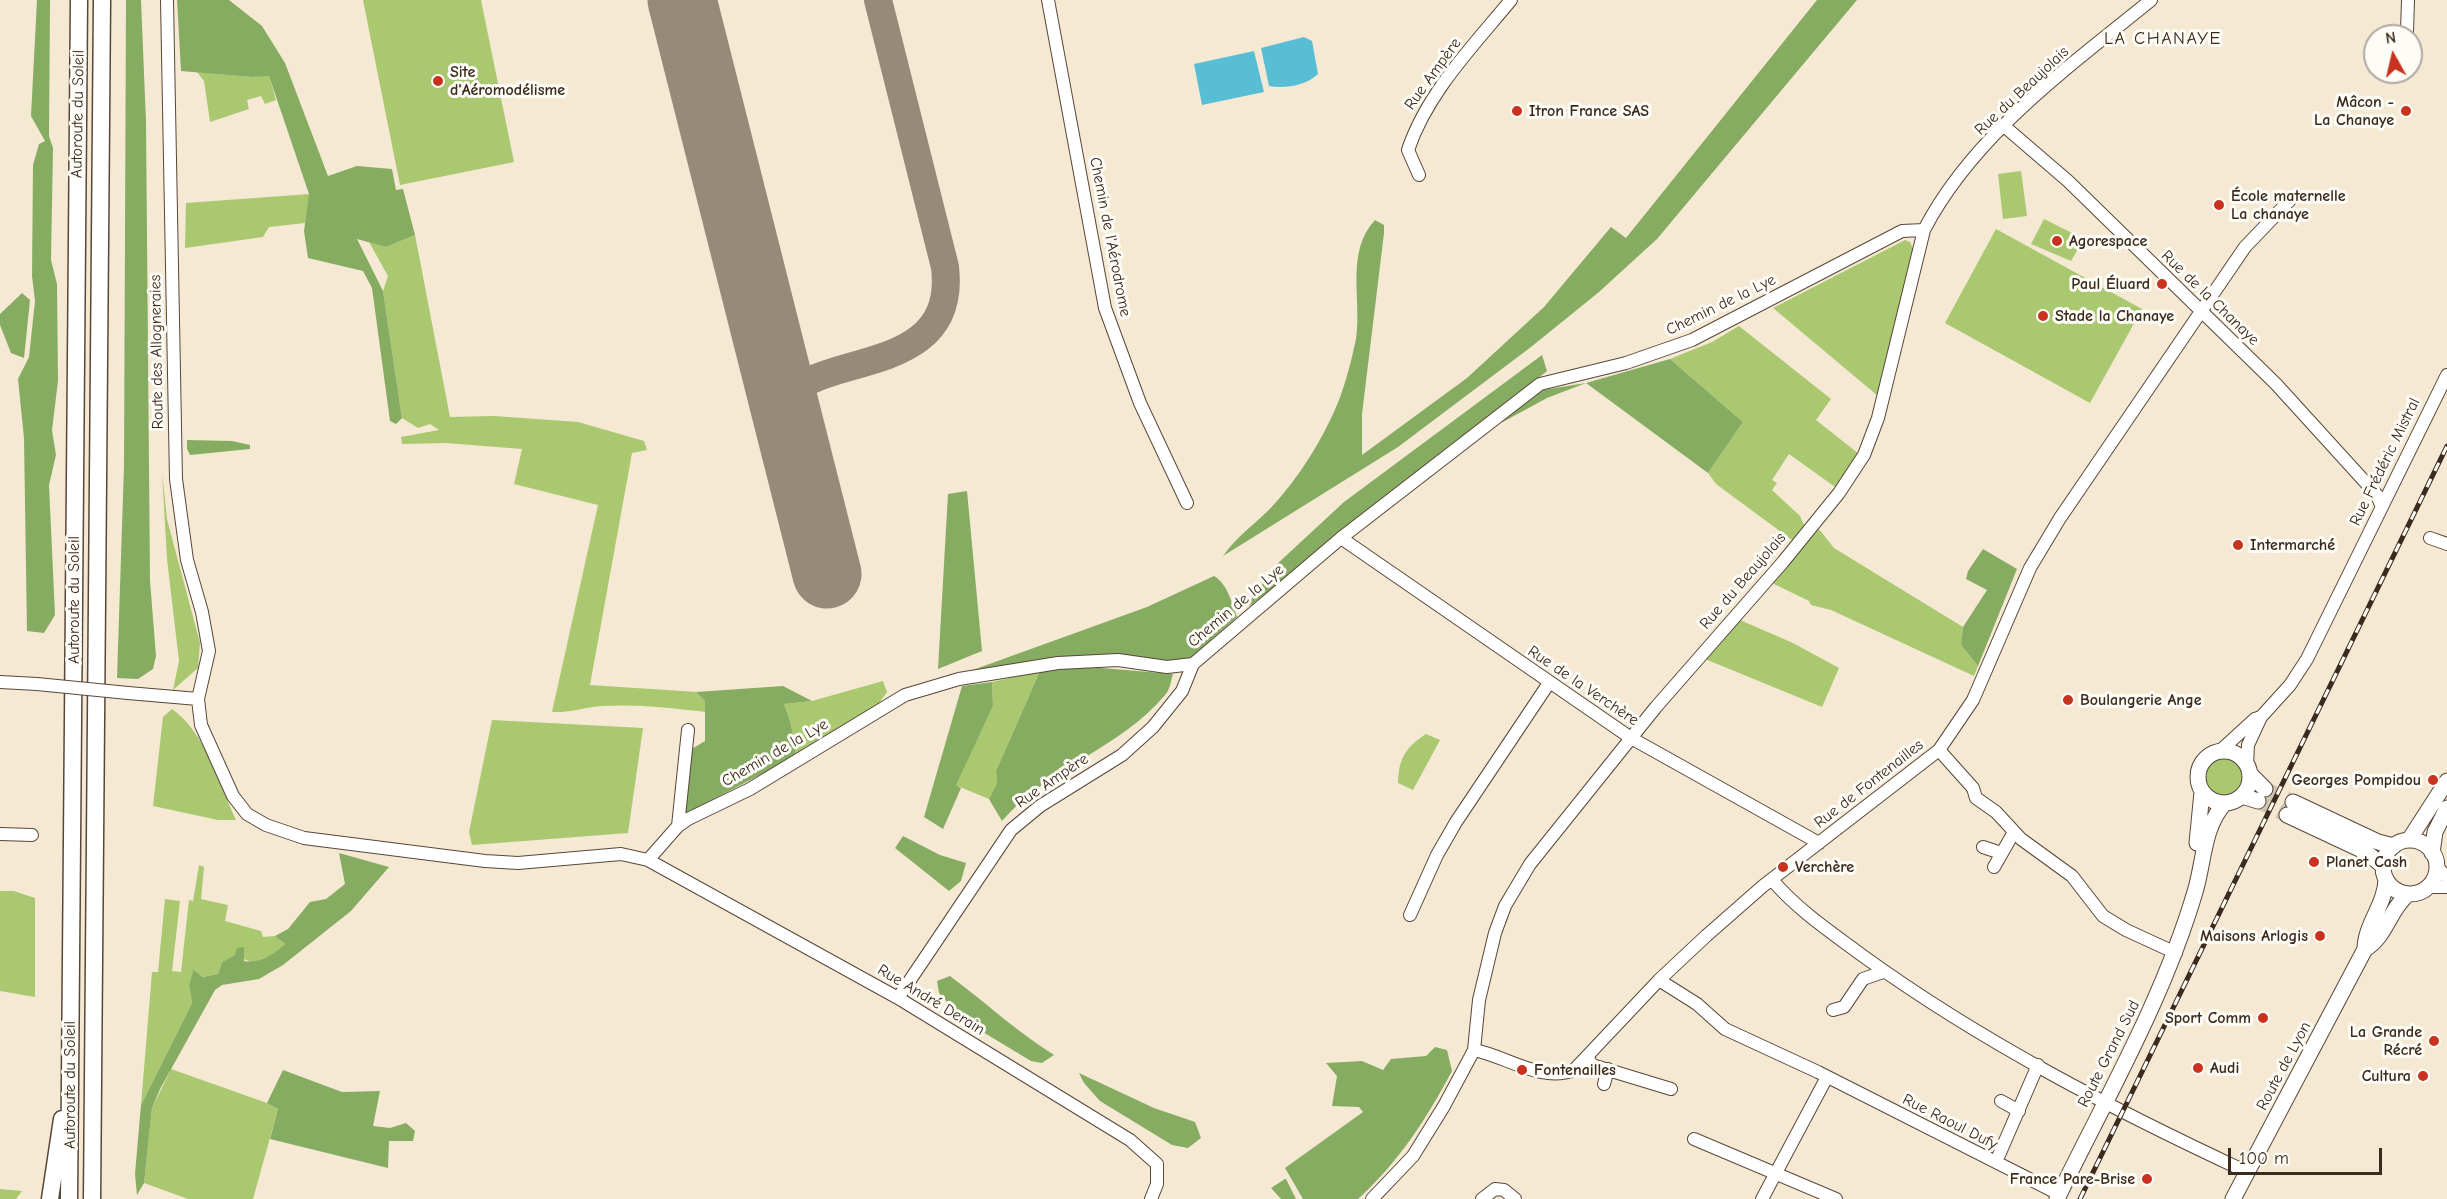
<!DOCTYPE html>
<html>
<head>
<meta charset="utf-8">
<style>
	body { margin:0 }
	#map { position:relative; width:2447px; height:1199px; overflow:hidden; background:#f5e9d3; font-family:"Comic Neue",sans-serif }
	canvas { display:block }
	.north { position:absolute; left:2363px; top:24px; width:60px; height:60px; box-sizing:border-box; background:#fdfcf7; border:2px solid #afa8a0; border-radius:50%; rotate:352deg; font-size:16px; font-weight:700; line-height:24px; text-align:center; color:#3b2a1e }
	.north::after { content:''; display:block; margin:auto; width:21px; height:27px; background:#c8321e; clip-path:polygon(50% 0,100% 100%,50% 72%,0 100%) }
	.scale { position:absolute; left:2228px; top:1148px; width:154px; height:27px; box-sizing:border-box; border:3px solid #3b2a1e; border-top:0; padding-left:8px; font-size:18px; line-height:21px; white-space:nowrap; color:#3b2a1e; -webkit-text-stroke:4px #fdfcf7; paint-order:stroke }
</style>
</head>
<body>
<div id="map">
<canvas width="2447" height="1199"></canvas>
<div class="north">N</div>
<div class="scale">100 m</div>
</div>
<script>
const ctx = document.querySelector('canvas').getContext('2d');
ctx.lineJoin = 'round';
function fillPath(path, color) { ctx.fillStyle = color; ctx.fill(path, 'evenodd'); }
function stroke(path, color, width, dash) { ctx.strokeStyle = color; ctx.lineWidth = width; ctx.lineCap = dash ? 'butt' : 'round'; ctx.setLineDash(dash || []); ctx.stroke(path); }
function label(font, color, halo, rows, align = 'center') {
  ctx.font = font + ' "Comic Neue",sans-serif'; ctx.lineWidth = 6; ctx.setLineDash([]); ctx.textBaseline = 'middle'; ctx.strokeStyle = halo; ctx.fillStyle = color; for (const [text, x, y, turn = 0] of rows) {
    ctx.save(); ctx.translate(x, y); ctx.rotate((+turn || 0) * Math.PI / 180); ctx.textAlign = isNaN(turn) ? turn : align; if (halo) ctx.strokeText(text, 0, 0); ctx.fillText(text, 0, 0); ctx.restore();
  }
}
fillPath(new Path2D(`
	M363,0h118l33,162 -114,23z
	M197,72l55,5 17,-2 7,25 -11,4 -4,-8 -14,4 2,9 -39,13 -6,-41z
	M2021,171l6,45 -24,3 -5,-45z
	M310,194l-5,29 -36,4 -6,10 -78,11 1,-45z
	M2044,219l40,20 -13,22 -40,-17z
	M1996,229l146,80 -52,94 -145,-80z
	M415,235l35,182 44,-1 84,6 66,19 3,9 -15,3 -42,232 106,7 9,9 1,11c-35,-4 -68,-8 -103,-6 -18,1 -33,7 -51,6l46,-207 -84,-21 8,-35 -76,-6 -44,1 -1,-7 38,-7 -9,-6 -12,4 -16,-10 -19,-127 5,-15 -19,-34 17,5z
	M1905,240l5,2 4,9 -36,145 -105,-88z
	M1739,326l92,73 -15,21 43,34 -24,33 -46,-33 -17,26 5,3 -5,7 28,26 4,9 -12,15 -76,-56 -8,-11 35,-51 -73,-63 42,-17z
	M162,472l5,47 33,124 -2,25 -25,22 6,-29 -12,-102z
	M1819,529l15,19 129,79 -2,18 17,21 -4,10 -143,-66 -20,-5 -2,-4 -37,-18z
	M1740,620l53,23 46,25 -17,39 -117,-48z
	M1040,671l-44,100 1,12 -8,16 -34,-14 38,-79 -1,-24z
	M883,681l4,11 -8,11 -83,53 -5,-32 -7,-20 28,-3z
	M172,709c34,24 47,75 64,111h-18l-65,-14 10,-89z
	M492,720l151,8 -15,105 -156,12 -3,-13z
	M1426,734l14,6 -27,50 -15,-7c1,-25 7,-35 28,-49z
	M2205 777a19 19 0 1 1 38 0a19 19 0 1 1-38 0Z
	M199,865l5,2 -3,32 27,6 -3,16 36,10 2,6 12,-1 10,8 -10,10 -22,9 -18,-8 -13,7 -4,12 -17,3 -6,-8 -6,16 3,18 -51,102 11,-133h6l7,-73 15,2 -8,70 9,1 8,-72 4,1z
	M0,891h14l21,7v99l-35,-6z
	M171,1069l96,34 11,6 -25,90h-65l-44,-16 8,-75z
	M0,1189l22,2 -6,8h-16z`), '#a9c870');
fillPath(new Path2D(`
	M37,0h13l-1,136 4,12 -2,112 6,24 1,97 -6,49 4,25 -7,30 6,130 -11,18 -17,-2 -3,-193 -6,-59 11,-22 6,-56 -3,-25 1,-111 6,-21 6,-3 -14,-25z
	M126,0h15l5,122 4,459 6,75 -3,13 -15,10 -21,-1 7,-212z
	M177,0h52l33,26 23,37 43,113 29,-10 35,3 4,21 7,-1 12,46 -29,12 -29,-8 26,52 19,127 -6,6 -6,-3 -18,-133 -9,-17 -55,-13 -4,-27 5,-37 -40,-118 -17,1 -71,-6z
	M1817,0h40l-200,239 -58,53 -68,55 -133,100 -175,109c15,-22 37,-35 54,-55 25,-28 48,-66 62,-101 7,-18 13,-42 17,-61 6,-39 -11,-87 19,-119l9,5v8l-22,181v41l105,-77 77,-71 67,-80 15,11z
	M22,293l8,7 -6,58 -13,-5 -11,-28v-11z
	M1542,355l5,16 -296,234 -5,1 30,-41 68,-63z
	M1670,359l73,63 -35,51 -122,-90 -39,15 -46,25 21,-20 21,-13 43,-7z
	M187,440l45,1 18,4v4l-60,6 -3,-6z
	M967,491l15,160 -44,18 10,-175z
	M1983,549l34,20 -39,97 -17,-21 2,-18 24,-37 -21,-11 2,-8z
	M1214,576c13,7 18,27 23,41l-48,42 -15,3 -26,-4 -52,-3 -83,13 -43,3 177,-64z
	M1090,667l83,7c-2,6 -3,16 -8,21 -45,54 -118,73 -163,126l-13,-22 8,-16 -1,-12 44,-100z
	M992,682l1,24 -37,79 5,3 -18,41 -19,-12 38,-131z
	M783,686l29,15 -28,3 7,20 5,32 -111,58 5,-64 15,-9v-40l-9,-9z
	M903,836l37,19 26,8 -5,18 -12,10 -54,-43z
	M339,853l50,14 -38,44 -68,54 -24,14 -37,6 -7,5 -55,99 -8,19 -8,75 -7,12 -2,-21 6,-69 51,-102 -3,-18 5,-16 8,8 16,-3 4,-12 13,-7 2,-7 7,-1v14c16,3 30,-7 41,-17l-10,-8 13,-7 22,-27 16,-3 19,-15z
	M950,976c35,26 67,56 104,79l-12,8 -11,-2 -83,-50v-8l-9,-10 -2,-12z
	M1435,1047l12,3 5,21c-25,47 -54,92 -94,128h-55l-18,-31 78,-56 -4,-5 -27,-1 5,-30 -11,-13 36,-2 21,9 8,-11 35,-3z
	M283,1070l59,22 38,-1 -7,35 17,2 16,-5 9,8 -2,10h-24l-1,27 -118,-29 8,-30 -11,-6z
	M1079,1073l75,35 41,14 6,16 -13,10 -16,-3 -72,-44 -16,-18z
	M1285,1179h1l10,20h-15l-10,-11z`), '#86ac62');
fillPath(new Path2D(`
	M1304,37l8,4 6,33c-11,11 -33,15 -49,12l-8,-38z
	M1254,51l10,41 -62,13 -8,-41z`), '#58bed6');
stroke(new Path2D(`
	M774,367l18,13h18
	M785,409c11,-62 174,-22 160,-142l-67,-267`), '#988a78', 28);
stroke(new Path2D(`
	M682,0l145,574`), '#988a78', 69);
stroke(new Path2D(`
	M2265,789l28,13
	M2258,801l29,14`), '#d0c3af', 15, [15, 8]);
const minor = new Path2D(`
	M167,0l9,479 11,81 15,52 7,39 -11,48 3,26 32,71 14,18 19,11 38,13 181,23 33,2 103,-9 27,6 30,-34 10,-7 62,-30 155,-94 54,-16 99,-16 60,-3 49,7 26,-3 148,-126 199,-154 86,-21 66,-23 210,-109 22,-1
	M1048,0l57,308 35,95 47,100
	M2407,32l1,-32
	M2004,126l64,55 208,203 101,111 4,10
	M1419,175l-11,-25c19,-57 65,-104 103,-150
	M1341,538l290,200 188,105
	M2430,538l17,6
	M0,682l37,2
	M128,693l70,6
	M1939,750l34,38 3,10 20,14 25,27 51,37 31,40 23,14 50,23
	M2220,751l35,-32 6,-2 29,-32 17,-26 140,-284
	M2247,765l1,-20 13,-28
	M678,826l10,-96
	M0,834l32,1
	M1983,847l18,6
	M648,860l250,138 232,142 27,24v20l-6,15
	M2436,866l11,11
	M1994,867l20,-35
	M1773,881c26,30 58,51 90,75 119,86 251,154 384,216
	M2428,887h19
	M1410,915l27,-60 19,-33 93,-139
	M1659,980l38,24 28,25 93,43 241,122
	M898,998l113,-168 29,-24 82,-51 31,-28 29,-36 11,-27
	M1833,1010l11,-3 19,-28 20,-7
	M1474,1050c32,6 67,33 100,20l85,-90 47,-44 57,-50 176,-136 34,-50 57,-132 30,-50 185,-271 46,-48
	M1588,1058l4,7 79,24
	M1604,1084l4,-15
	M2001,1101l18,10
	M1694,1139l142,60
	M1999,1155l39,-90
	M1372,1199l41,-43 31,-50 30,-56 5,-50 16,-67 10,-27 25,-42 126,-157 127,-145 56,-69 25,-38 14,-37 46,-188c49,-95 145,-163 227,-230
	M1482,1199l13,-10 9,1 11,9
	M1762,1199l65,-122`);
const major = new Path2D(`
	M2198 777a26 26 0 1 1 52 0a26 26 0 1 1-52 0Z
	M2250,774l15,15
	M2242,796l16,5
	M2293,802l85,40 16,4
	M2287,815l79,37 17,14
	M2409,840l38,-59
	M2383 867a27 27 0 1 1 54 0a27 27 0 1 1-54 0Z
	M2197,843l5,-51
	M2432,853l3,-21 12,-24
	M2365,949c21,-12 24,-39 43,-55
	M2057,1199c49,-101 106,-199 138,-307 9,-29 8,-66 30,-89
	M2233,1199l132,-250c0,-24 20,-44 21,-69`);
const highway = new Path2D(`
	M50,1199l12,-80
	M69,1199l10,-1199
	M92,1199l10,-1199`);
stroke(minor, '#574739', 14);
stroke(major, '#574739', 17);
stroke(highway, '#574739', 19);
stroke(minor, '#fff', 12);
stroke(major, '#fff', 15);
stroke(highway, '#fff', 16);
const rail = new Path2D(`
	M2080,1199l367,-753`);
stroke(rail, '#3b2a1e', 5);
stroke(rail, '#fdfcf7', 3, [9]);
const minorBridge = new Path2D(`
	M37,684l91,9`);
stroke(minorBridge, '#574739', 14, []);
stroke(minorBridge, '#fff', 12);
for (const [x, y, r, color] of [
	[438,81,6,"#c8321e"],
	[1517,111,6,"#c8321e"],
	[2406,111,6,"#c8321e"],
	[2219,205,6,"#c8321e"],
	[2057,241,6,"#c8321e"],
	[2162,284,6,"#c8321e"],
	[2043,316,6,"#c8321e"],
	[2238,545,6,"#c8321e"],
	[2068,700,6,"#c8321e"],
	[2433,780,6,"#c8321e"],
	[2314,862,6,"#c8321e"],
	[1783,867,6,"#c8321e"],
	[2320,936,6,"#c8321e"],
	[2263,1018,6,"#c8321e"],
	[2434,1041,6,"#c8321e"],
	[2198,1068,6,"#c8321e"],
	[1522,1070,6,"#c8321e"],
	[2423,1076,6,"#c8321e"],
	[2147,1179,6,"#c8321e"]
]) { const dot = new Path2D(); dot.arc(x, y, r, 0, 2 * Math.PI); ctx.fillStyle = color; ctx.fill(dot); stroke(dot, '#fdfcf7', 2); }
label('bold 16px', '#3b2a1e', '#fdfcf7', [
	["Site",450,72],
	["d'Aéromodélisme",450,90],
	["Mâcon -",2394,102,"right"],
	["La Chanaye",2394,120,"right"],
	["Itron France SAS",1529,111],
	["École maternelle",2231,196],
	["La chanaye",2231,214],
	["Agorespace",2069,241],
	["Paul Éluard",2150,284,"right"],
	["Stade la Chanaye",2055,316],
	["Intermarché",2250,545],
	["Boulangerie Ange",2080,700],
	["Georges Pompidou",2421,780,"right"],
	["Planet Cash",2326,862],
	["Verchère",1795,867],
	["Maisons Arlogis",2308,936,"right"],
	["Sport Comm",2251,1018,"right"],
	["La Grande",2422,1032,"right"],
	["Récré",2422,1050,"right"],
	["Audi",2210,1068],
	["Fontenailles",1534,1070],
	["Cultura",2411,1076,"right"],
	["France Pare-Brise",2135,1179,"right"]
], 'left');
label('16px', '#3b2a1e', '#fdfcf7', [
	["Rue Ampère",1433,74,-54],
	["Rue du Beaujolais",2022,91,-43],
	["Autoroute du Soleil",78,114,-89],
	["Chemin de l'Aérodrome",1110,237,79],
	["Rue de la Chanaye",2210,298,44],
	["Chemin de la Lye",1721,305,-26],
	["Route des Allogneraies",157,352,-91],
	["Rue Frédéric Mistral",2385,462,-64],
	["Rue du Beaujolais",1743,581,-49],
	["Autoroute du Soleil",74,600,-90],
	["Chemin de la Lye",1236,606,-40],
	["Rue de la Verchère",1583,686,34],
	["Chemin de la Lye",775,753,-30],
	["Rue Ampère",1052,781,-34],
	["Rue de Fontenailles",1869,784,-38],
	["Rue André Derain",931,1000,31],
	["Route Grand Sud",2109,1054,-63],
	["Route de Lyon",2284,1066,-62],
	["Autoroute du Soleil",70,1085,-90],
	["Rue Raoul Dufy",1950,1122,27]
]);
ctx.letterSpacing = '1.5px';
label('18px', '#3b2a1e', '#fdfcf7', [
	["LA CHANAYE",2163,39]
]);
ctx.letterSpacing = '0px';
</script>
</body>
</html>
